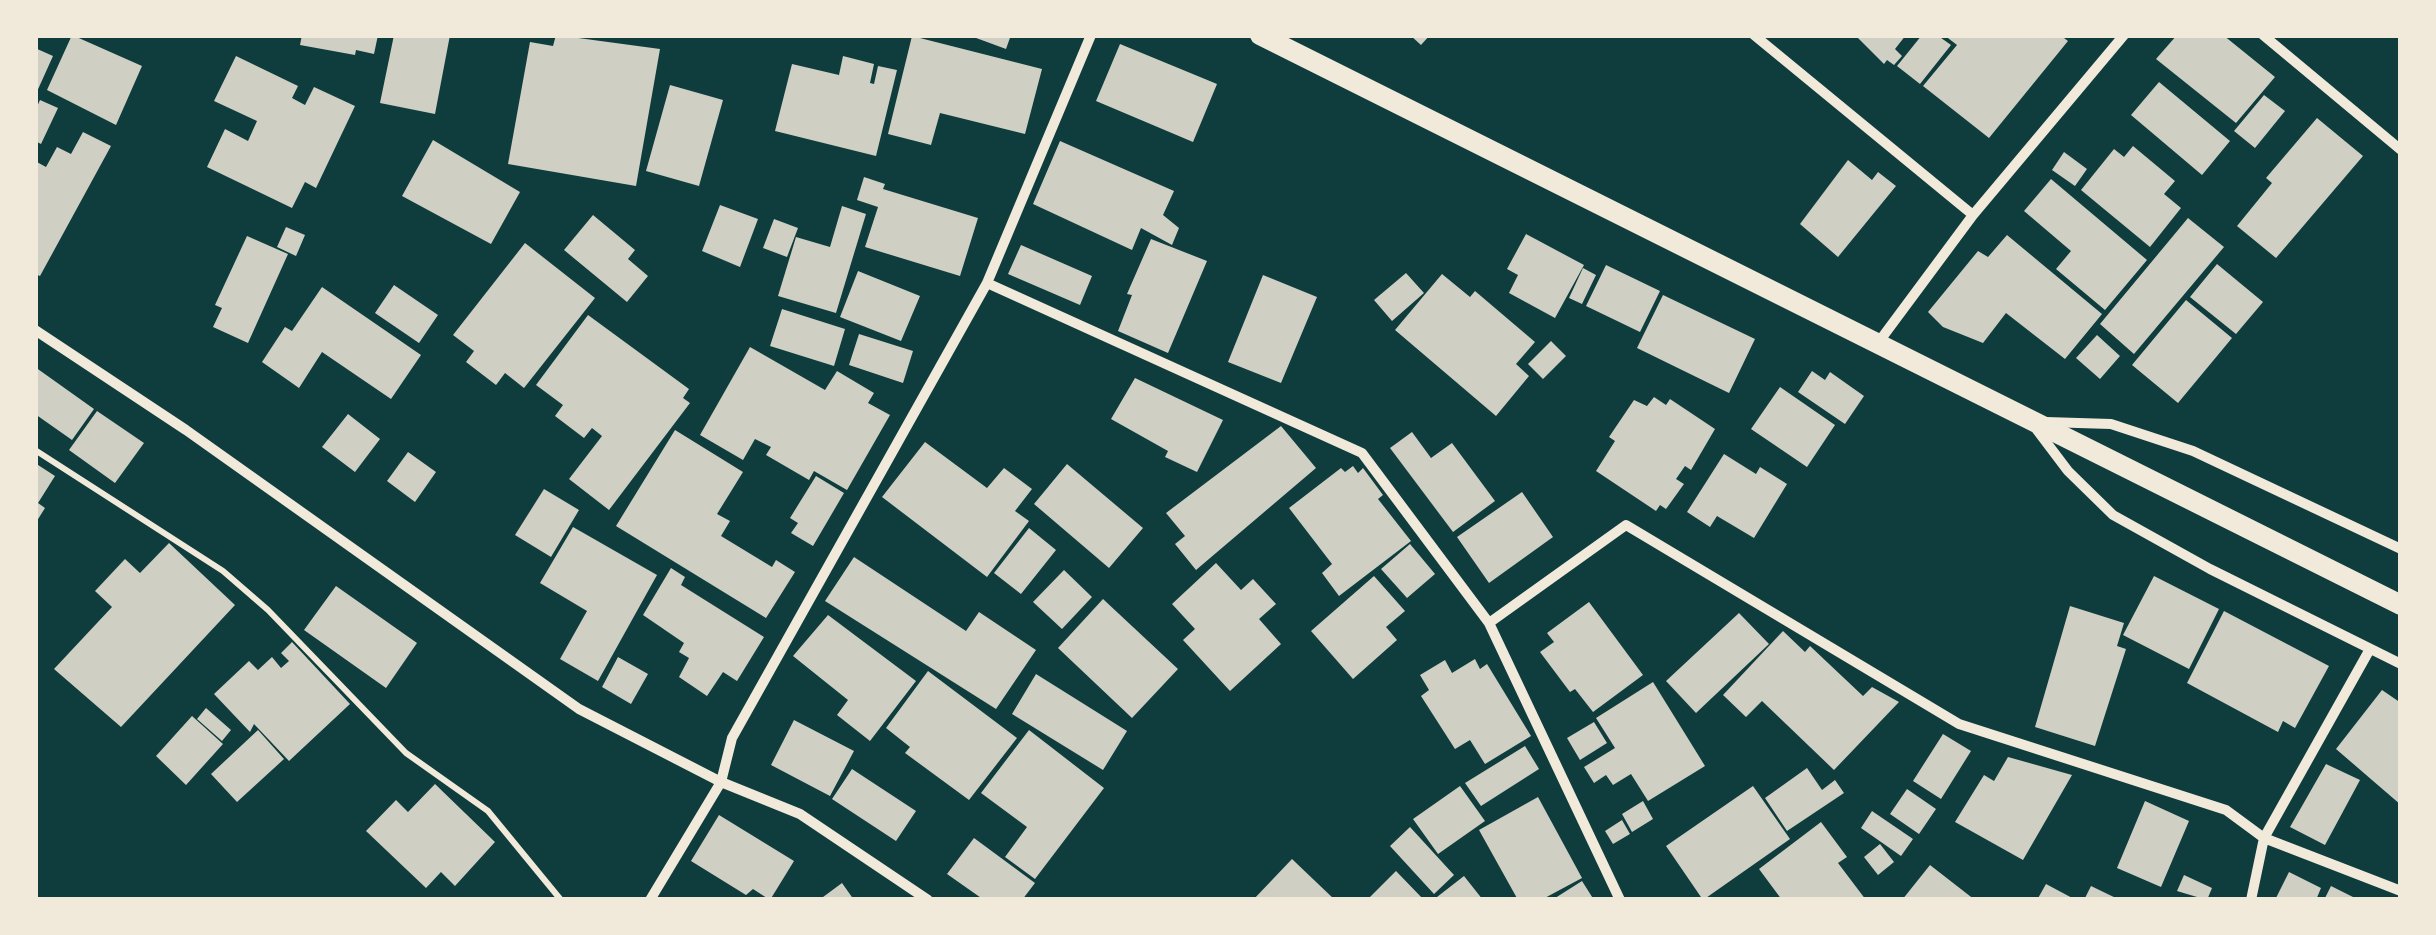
<!DOCTYPE html>
<html>
<head>
<meta charset="utf-8">
<style>
	body { margin:0 }
	#map { position:relative; width:2436px; height:935px; overflow:hidden; background:#0f3d3e; font-family:Commissioner,sans-serif }
	canvas { display:block }
	.frame { position:absolute; inset:0; border:38px solid #f1e9da; pointer-events:none }
</style>
</head>
<body>
<div id="map">
<canvas width="2436" height="935"></canvas>
<div class="frame"></div>
</div>
<script>
const ctx = document.querySelector('canvas').getContext('2d');
ctx.lineJoin = 'round';
function fillPath(path, color) { ctx.fillStyle = color; ctx.fill(path, 'evenodd'); }
function stroke(path, color, width, dash) { ctx.strokeStyle = color; ctx.lineWidth = width; ctx.lineCap = dash ? 'butt' : 'round'; ctx.setLineDash(dash || []); ctx.stroke(path); }
fillPath(new Path2D(`
	M72,35l70,31 -26,59 -69,-35z
	M302,35h76l-4,19 -18,-4 -1,5 -55,-10z
	M394,35h56l-15,79 -55,-11z
	M556,35l104,14 -24,137 -128,-22 22,-122 23,4z
	M968,35h43l-5,14z
	M1410,35h20l-9,10z
	M1855,35h51l-11,14 7,7 -8,9 -7,-5 -3,4z
	M1922,35h15l14,10 -31,39 -23,-18z
	M1944,35h116l8,6 -79,97 -66,-52 34,-41z
	M2177,35h46l52,42 -39,46 -80,-64z
	M912,36l130,33 -17,65 -85,-21 -9,32 -43,-11z
	M1120,44l97,40 -24,58 -97,-41z
	M35,48l18,8 -18,40z
	M236,56l62,30 -6,12 13,7 9,-18 41,19 -39,82 -11,-6 -13,26 -85,-41 18,-38 23,12 9,-20 -43,-20z
	M843,56l31,8 -4,19 4,1 4,-18 19,4 -21,86 -101,-25 17,-67 47,11z
	M2159,82l71,59 -28,34 -71,-60z
	M670,85l53,15 -24,86 -53,-15z
	M2264,95l21,16 -30,37 -21,-17z
	M40,100l18,8 -17,36 -6,-3v-30z
	M2317,118l46,38 -87,102 -39,-32 35,-43 -6,-5z
	M83,132l28,14 -71,130 -5,-2v-113l11,6 11,-20 14,7z
	M433,140l87,52 -29,52 -89,-48z
	M1060,141l114,50 -11,24 16,13 -7,17 -31,-17 -9,22 -99,-46z
	M2133,146l42,35 -11,13 17,14 -31,39 -69,-57 33,-41 10,8z
	M2064,152l23,17 -12,17 -23,-16z
	M1848,160l24,20 6,-8 18,14 -58,71 -38,-33z
	M864,177l21,7 -2,5 95,29 -18,58 -95,-29 13,-40 -21,-7z
	M2051,179l96,81 -42,50 -49,-41 15,-18 -47,-40z
	M720,205l38,14 -18,48 -38,-16z
	M842,206l24,8 -30,99 -58,-17 18,-59 34,10z
	M593,215l42,35 -7,9 20,17 -21,26 -63,-52z
	M2188,218l36,29 -90,107 -34,-30z
	M774,219l24,9 -11,29 -24,-9z
	M286,227l19,8 -9,21 -19,-9z
	M1526,234l58,31 -29,53 -46,-25 9,-18 -11,-6z
	M2007,235l95,79 -37,45 -59,-46 -23,30 -40,-16 -15,-15 50,-61 10,6z
	M247,236l41,18 -40,89 -35,-16 9,-19 -7,-3z
	M1151,239l56,22 -39,92 -50,-22 14,-36 -5,-1z
	M525,243l70,55 -71,90 -19,-15 -9,12 -30,-23 8,-11 -21,-16z
	M1021,245l71,31 -12,29 -72,-31z
	M2217,264l46,38 -27,32 -46,-37z
	M1606,265l54,26 -20,41 -54,-26z
	M1583,268l13,7 -14,29 -13,-6z
	M858,271l62,25 -19,45 -61,-24z
	M1406,273l18,20 -32,28 -18,-21z
	M1442,274l28,23 5,-6 60,51 -19,22 13,12 -33,40 -101,-86z
	M1263,275l54,22 -36,86 -53,-21z
	M394,285l44,30 -19,28 -44,-30z
	M322,287l99,68 -30,44 -69,-47 -23,36 -37,-26 23,-35 7,4z
	M1663,295l92,44 -26,54 -92,-45z
	M2186,300l46,38 -54,65 -46,-38z
	M782,309l63,20 -11,37 -64,-20z
	M588,315l101,74 -6,9 7,5 -81,107 -40,-31 33,-43 -10,-8 -8,10 -29,-22 8,-11 -27,-20z
	M859,334l54,17 -10,32 -54,-18z
	M2097,335l23,21 -20,23 -24,-21z
	M1551,341l15,15 -23,23 -15,-15z
	M750,347l75,43 12,-19 37,22 -6,10 22,12 -43,75 -33,-19 -5,9 -43,-25 5,-8 -16,-8 -12,21 -43,-25z
	M35,367l59,42 -22,31 -37,-26z
	M1812,371l13,9 5,-8 34,24 -19,28 -47,-32z
	M1135,378l88,42 -26,52 -32,-15 3,-6 -57,-32z
	M1780,387l55,38 -28,42 -56,-38z
	M1654,397l12,8 4,-6 45,30 -24,41 -6,-4 -9,13 8,5 -18,25 -6,-4 -4,6 -60,-40 19,-30 -6,-4 25,-37 13,6z
	M97,411l47,32 -29,40 -46,-33z
	M348,414l32,25 -25,33 -33,-25z
	M1281,426l35,42 -120,102 -21,-26 10,-8 -19,-23z
	M675,430l68,42 -26,42 13,7 -9,15 51,31 4,-7 19,12 -29,46 -150,-92z
	M1412,432l19,26 21,-15 43,58 -42,31 -63,-84z
	M925,442l62,46 17,-20 28,21 -17,22 14,10 -42,56 -105,-80z
	M408,452l28,20 -21,30 -28,-21z
	M1724,454l32,20 4,-7 27,17 -33,54 -37,-22 -7,11 -23,-15z
	M35,463l20,13 -17,27 7,5 -10,16z
	M1067,464l76,64 -34,40 -75,-64z
	M1353,466l5,7 5,-5 20,27 -5,4 33,42 -72,55 -17,-23 10,-9 -43,-56 52,-40 4,4z
	M816,476l28,17 -31,53 -22,-13 7,-10 -8,-5z
	M544,489l35,21 -28,47 -36,-22z
	M1522,492l31,45 -64,46 -32,-46z
	M573,527l84,48 -59,106 -38,-22 27,-48 -47,-28z
	M1029,528l27,22 -35,44 -27,-21z
	M169,543l66,62 -114,122 -67,-58 58,-62 -17,-16 30,-32 15,14z
	M1410,544l25,30 -28,24 -26,-29z
	M854,557l112,74 13,-19 57,38 -40,59 -171,-108z
	M1216,563l25,27 12,-11 23,25 -17,15 22,25 -51,47 -47,-51 12,-11 -23,-25z
	M671,568l14,9 -4,8 83,52 -27,44 -14,-9 -16,24 -28,-19 10,-19 -10,-6 5,-9 -41,-28z
	M1064,570l28,27 -30,32 -29,-27z
	M1374,576l31,35 -19,16 11,13 -44,39 -42,-48z
	M2154,576l65,33 -30,60 -66,-34z
	M336,586l81,57 -31,45 -82,-58z
	M1103,599l75,70 -46,49 -74,-70z
	M1589,602l54,73 -50,37 -18,-23 -5,3 -30,-40 14,-10 -7,-9z
	M2070,606l54,17 -7,23 9,3 -31,97 -60,-19z
	M2224,611l105,55 -34,62 -12,-7 -5,11 -91,-49z
	M1739,613l30,31 -73,69 -30,-32z
	M828,615l88,66 -46,60 -33,-26 11,-15 -55,-44z
	M1783,631l22,21 5,-6 53,50 9,-9 27,15 -65,68 -72,-69 -16,16 -23,-22z
	M292,642l58,62 -61,57 -35,-37 -4,8 -36,-38 35,-33 9,9 14,-13 9,11 8,-7 -8,-8z
	M618,657l30,17 -17,30 -29,-17z
	M1475,659l5,10 7,-5 44,72 -46,28 -15,-24 -15,9 -34,-53 8,-6 -9,-15 25,-15 7,13z
	M928,671l89,67 -48,62 -64,-47 5,-6 -24,-19z
	M1036,674l91,57 -24,39 -91,-56z
	M1653,682l52,84 -57,35 -17,-27 -18,11 -7,-10 -12,8 -10,-16 31,-19 -19,-30z
	M2382,690l19,13v102l-65,-56z
	M206,708l25,22 -9,11 -25,-22z
	M192,716l31,28 -37,41 -30,-29z
	M794,720l60,31 -24,45 -59,-31z
	M1594,722l13,21 -27,17 -13,-22z
	M258,730l26,29 -47,43 -26,-28z
	M1029,730l75,58 -69,91 -30,-22 22,-30 -46,-34z
	M1943,734l28,17 -30,48 -28,-18z
	M1525,746l14,23 -58,37 -16,-23z
	M2008,757l64,18 -49,85 -68,-38 29,-47 10,6z
	M2326,764l34,16 -35,65 -35,-18z
	M1807,768l15,22 13,-10 9,13 -57,38 -22,-33z
	M852,769l64,42 -20,30 -64,-42z
	M435,784l60,58 -40,44 -14,-14 -15,16 -60,-57 30,-31 12,12z
	M1460,786l25,35 -47,33 -25,-35z
	M1753,786l37,53 -87,61 -37,-54z
	M1907,789l29,20 -17,25 -29,-20z
	M1538,797l44,81 -41,22h-23l-39,-70z
	M1643,801l10,18 -21,13 -10,-18z
	M2145,801l44,20 -28,66 -44,-19z
	M1872,811l41,28 -12,17 -40,-28z
	M719,815l75,46 -24,39 -17,-11 -7,6 -55,-34z
	M1622,820l8,14 -17,10 -8,-13z
	M1821,822l26,35 -9,6 28,37h-84l-23,-31z
	M1410,827l44,48 -20,19 -44,-48z
	M974,838l61,45 -13,17h-38l-37,-26z
	M1880,844l14,18 -16,13 -14,-18z
	M1292,859l43,41h-82z
	M1930,865l45,35h-73z
	M1396,871l28,29 -55,-2z
	M2289,872l32,16 -5,12h-41z
	M2184,875l28,13 -5,12 -30,-9z
	M1464,876l19,24h-44l-2,-3z
	M1582,881l12,19h-42z
	M842,883l12,17h-35z
	M2046,884l30,16h-39z
	M2091,886l29,14h-36z
	M2331,886l28,14h-35z`), '#cfcfc3');
stroke(new Path2D(`
	M35,450l188,121 45,39 138,143 82,58 73,89`), '#f1e9da', 6);
stroke(new Path2D(`
	M1754,35l219,180
	M2263,35l138,115
	M987,283l375,170 127,170 131,277
	M35,330l151,100 393,279 142,73 79,32 128,86
	M1878,343l95,-128 151,-180
	M2046,422l65,2 82,27 208,98
	M2037,430l31,41 45,44 97,54 191,95
	M1489,623l137,-98 333,199 267,86 38,28 137,53
	M650,900l71,-118 11,-44 255,-455 104,-248
	M2251,900l13,-62 106,-189`), '#f1e9da', 10);
stroke(new Path2D(`
	M1260,35l1141,570`), '#f1e9da', 20);
</script>
</body>
</html>
